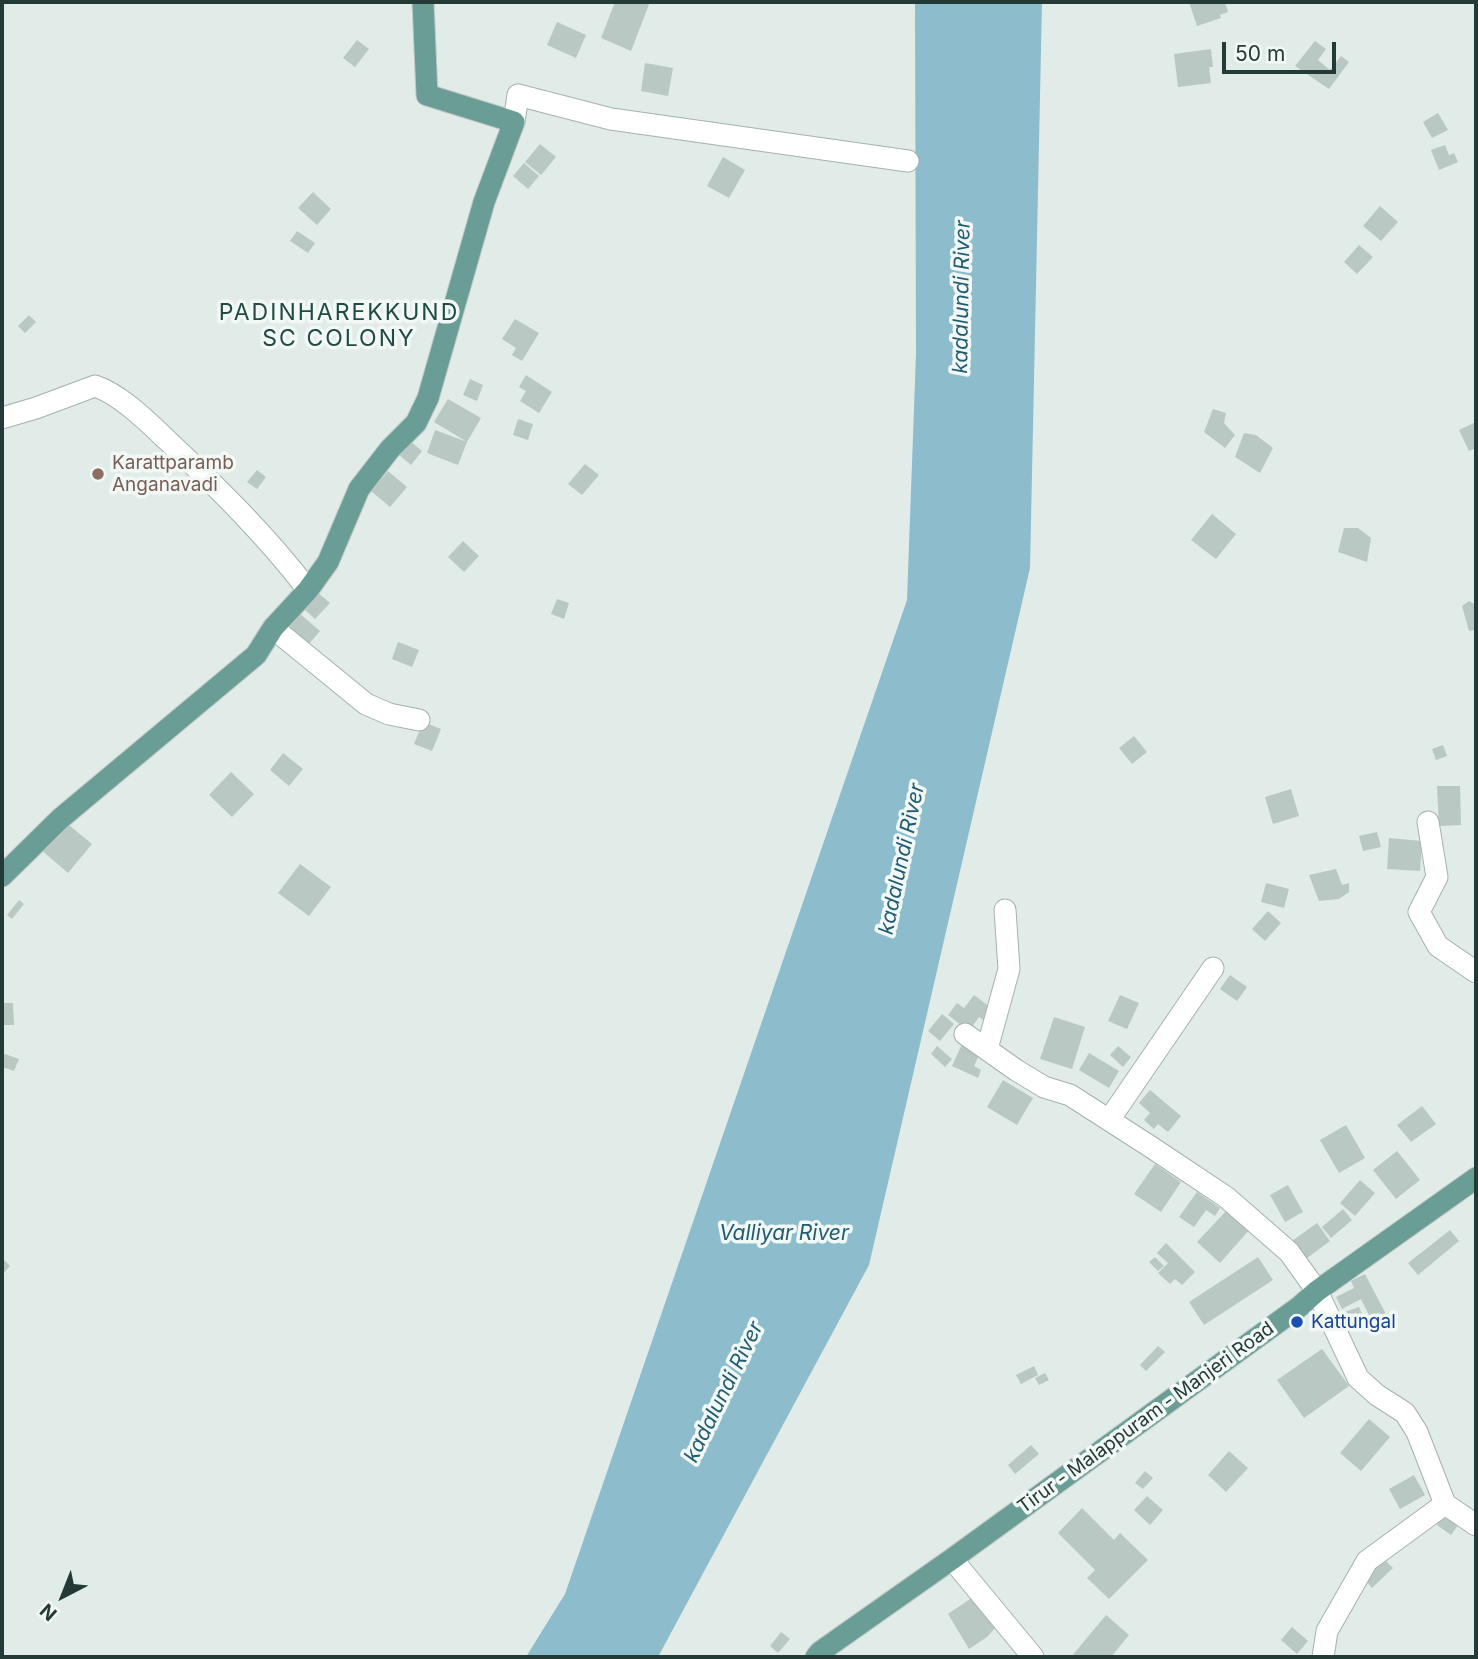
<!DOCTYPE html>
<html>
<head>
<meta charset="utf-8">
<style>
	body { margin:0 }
	#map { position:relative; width:1478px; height:1659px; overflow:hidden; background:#e1ebe8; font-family:Inter,sans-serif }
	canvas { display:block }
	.frame { position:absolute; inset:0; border:4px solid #233a36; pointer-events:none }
	.north { position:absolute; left:28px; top:1561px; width:70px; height:70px; -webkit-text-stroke:5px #f2f8f5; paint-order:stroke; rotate:222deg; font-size:19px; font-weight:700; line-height:28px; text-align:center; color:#233a36 }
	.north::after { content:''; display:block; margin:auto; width:24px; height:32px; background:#233a36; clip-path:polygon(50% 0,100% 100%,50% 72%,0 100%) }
	.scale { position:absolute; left:1222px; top:42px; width:114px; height:32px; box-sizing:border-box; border:4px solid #233a36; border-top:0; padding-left:9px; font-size:21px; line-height:24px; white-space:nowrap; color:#233a36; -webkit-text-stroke:5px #f2f8f5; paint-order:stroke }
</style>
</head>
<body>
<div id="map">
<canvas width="1478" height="1659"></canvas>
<div class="frame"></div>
<div class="north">N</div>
<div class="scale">50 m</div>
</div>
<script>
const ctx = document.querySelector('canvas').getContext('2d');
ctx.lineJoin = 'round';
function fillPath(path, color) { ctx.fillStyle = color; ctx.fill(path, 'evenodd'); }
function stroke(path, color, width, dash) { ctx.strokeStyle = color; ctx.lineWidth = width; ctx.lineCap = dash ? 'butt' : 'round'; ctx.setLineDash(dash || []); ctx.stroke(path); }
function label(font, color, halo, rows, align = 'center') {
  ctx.font = font + ' Inter,sans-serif'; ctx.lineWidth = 7; ctx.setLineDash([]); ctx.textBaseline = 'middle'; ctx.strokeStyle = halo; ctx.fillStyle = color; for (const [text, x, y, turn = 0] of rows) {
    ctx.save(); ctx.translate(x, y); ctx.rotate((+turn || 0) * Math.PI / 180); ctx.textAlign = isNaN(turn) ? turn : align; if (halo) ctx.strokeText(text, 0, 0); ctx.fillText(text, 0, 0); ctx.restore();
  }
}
fillPath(new Path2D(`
	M915,2h127l-12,566 -161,697 -211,392h-132l39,-63 342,-994 9,-246z`), '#8dbccc');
fillPath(new Path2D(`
	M615,2h35l-19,49 -30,-13z
	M1189,2h36l3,10 -8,3 1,3 -24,8z
	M557,22l29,13 -10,23 -29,-13z
	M357,40l12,9 -14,18 -12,-9z
	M1315,41l11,8 -8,11 12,10 11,-14 8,6 -20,27 -34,-23z
	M1211,49l2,18h-4l2,16 -33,4 -4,-33z
	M645,63l28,5 -5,28 -27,-5z
	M1438,113l10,17 -16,8 -9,-16z
	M540,144l16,13 -15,18 -16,-13z
	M1445,145l4,10 5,-2 4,9 -19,8 -8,-20z
	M723,157l22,13 -16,28 -22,-12z
	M524,163l15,13 -11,13 -15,-13z
	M313,192l18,17 -14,16 -19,-17z
	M1380,206l18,16 -17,19 -18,-15z
	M297,231l18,12 -7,10 -18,-12z
	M1359,245l14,12 -16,17 -13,-12z
	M29,315l7,7 -11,11 -7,-7z
	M515,319l24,14 -17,28 -10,-6 4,-7 -14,-9z
	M526,375l26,17 -13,21 -19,-12 6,-10 -7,-4z
	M470,379l13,6 -6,16 -14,-6z
	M448,399l33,19 -14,24 -33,-20z
	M1213,409l13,4 -2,10 11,12 -10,13 -21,-16z
	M518,419l15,5 -5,16 -15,-5z
	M1476,422v26l-7,3 -10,-21z
	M435,430l32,12 -9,23 -31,-12z
	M1244,433l12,2 17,13 -13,25 -25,-16z
	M409,440l13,11 -11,14 -13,-11z
	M585,464l14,11 -17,20 -14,-11z
	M257,470l9,7 -9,12 -10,-7z
	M388,471l19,16 -17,20 -19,-16z
	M1212,514l24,20 -20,25 -25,-19z
	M1344,528h14l13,10 -4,24 -29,-10z
	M463,541l16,15 -15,16 -16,-15z
	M316,591l14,12 -15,16 -13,-12z
	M557,599l12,4 -5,16 -13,-5z
	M1469,601l7,4v25l-7,1 -7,-25z
	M299,613l21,18 -12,14 -21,-18z
	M398,642l21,8 -7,17 -20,-8z
	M423,722l18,7 -9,22 -18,-7z
	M1134,736l13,16 -15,12 -13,-16z
	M1443,745l4,11 -11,4 -4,-11z
	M283,753l20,16 -14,17 -19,-16z
	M231,772l23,22 -22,23 -23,-22z
	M1437,786h23l1,39 -22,1z
	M1291,789l8,27 -26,8 -8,-27z
	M64,821l28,23 -24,29 -28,-24z
	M1377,832l4,15 -18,4 -4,-15z
	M1389,838l33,3 -2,30 -33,-2z
	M300,864l31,23 -22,29 -31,-23z
	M1336,869l6,16 7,-2v9l-10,7 -20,2 -10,-26z
	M1266,883l23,6 -5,19 -23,-6z
	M19,900l5,4 -12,15 -5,-4z
	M1268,911l13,12 -16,18 -13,-12z
	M1230,975l17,12 -10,14 -17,-12z
	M974,995l20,15 -9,11 -6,-4 -10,14 -21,-16 9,-12 7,5z
	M1120,995l19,8 -12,26 -19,-8z
	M2,1003h11l1,22h-12z
	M942,1014l12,10 -14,17 -12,-10z
	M1054,1017l31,10 -13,42 -32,-10z
	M962,1044l18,9 -6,13 7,4 -3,8 -26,-12z
	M937,1046l15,13 -7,8 -14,-13z
	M1118,1046l13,11 -8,10 -13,-12z
	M2,1053l17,6 -5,12 -12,-4z
	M1089,1053l30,18 -10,17 -30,-18z
	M1003,1080l30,18 -16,27 -30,-18z
	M1150,1090l31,26 -13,16 -10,-8 -4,5 -10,-9 6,-7 -11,-10z
	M1422,1106l14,18 -25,18 -14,-17z
	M1346,1125l19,33 -26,15 -19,-33z
	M1397,1151l23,29 -24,19 -23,-29z
	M1155,1164l26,18 -20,30 -27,-18z
	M1360,1180l15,13 -20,23 -15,-13z
	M1288,1185l15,27 -18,10 -15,-27z
	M1197,1192l23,16 -5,8 -9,-6 -12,17 -15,-10z
	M1228,1209l22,20 -30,34 -23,-21z
	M1343,1209l9,11 -21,18 -9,-11z
	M1317,1223l13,18 -27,20 -14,-18z
	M1450,1230l9,11 -41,34 -10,-12z
	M1166,1243l29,29 -13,13 -7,-6 -5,5 -12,-11 10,-10 -11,-10z
	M1155,1257l9,9 -6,5 -9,-9z
	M1258,1257l15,23 -69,45 -15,-23z
	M2,1258l8,8 -8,9z
	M1365,1274l23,44 -14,7 -13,-26 -19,10 -6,-12 18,-9 -3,-7z
	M1359,1307l5,12 -17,7 -5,-13z
	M1158,1346l7,6 -19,19 -6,-6z
	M1322,1349l27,37 -45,32 -27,-38z
	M1034,1366l4,9 -17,9 -5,-9z
	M1045,1373l4,7 -10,5 -4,-7z
	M1369,1419l21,18 -29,34 -21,-18z
	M1031,1445l8,9 -24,20 -7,-9z
	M1229,1451l19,17 -22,24 -18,-17z
	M1145,1471l8,7 -10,11 -8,-6z
	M1414,1475l11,20 -25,14 -11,-20z
	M1147,1496l16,14 -13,15 -16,-15z
	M1082,1508l32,32 6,-7 28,27 -39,39 -22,-21 8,-8 -37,-37z
	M1444,1515l14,10 -7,10 -14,-10z
	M1381,1556l12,12 -21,20 -11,-13z
	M973,1597l24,29 -10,11 -18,12 -21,-35z
	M1106,1615l23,20 -18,22h-40z
	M1292,1627l16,14 -11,13 -16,-14z
	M781,1632l9,7 -12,14 -8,-7z`), '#bac8c4');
const minor = new Path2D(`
	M514,122l4,-27 93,24 297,42
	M2,418l34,-10 59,-22c25,8 54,37 73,55 50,47 98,94 140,149
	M273,628l93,76 23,10 30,6
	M1428,822l9,55 -18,35 19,34 38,26
	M965,1034l51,36 28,17 26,8 81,52 75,50 63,55 28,39 41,87 19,17 28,18 12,19 28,72 31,21
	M987,1049l22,-80 -4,-59
	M1109,1120l104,-152
	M952,1559l81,98
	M1323,1657l4,-26 40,-70 78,-57`);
const major = new Path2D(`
	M2,876l59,-58 195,-163 17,-27 35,-38 20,-28 31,-73 31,-40 26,-26 12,-25 56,-196 30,-80 -87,-27 -4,-93
	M816,1657l4,-5 132,-93 347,-252 18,-16 159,-113`);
stroke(minor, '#a4b2af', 23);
stroke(major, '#c1c8c7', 23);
stroke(minor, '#fff', 21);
stroke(major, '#699d95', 21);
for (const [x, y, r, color] of [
	[98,474,7,"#8d6e63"],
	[1297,1322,7,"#1a4fb4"]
]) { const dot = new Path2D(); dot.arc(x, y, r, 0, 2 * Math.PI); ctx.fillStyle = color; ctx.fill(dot); stroke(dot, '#f2f8f5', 2.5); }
label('19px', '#785e54', '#f2f8f5', [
	["Karattparamb",112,463],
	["Anganavadi",112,485]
], 'left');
label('19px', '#164399', '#f2f8f5', [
	["Kattungal",1311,1322]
], 'left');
label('19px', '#233a36', '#f2f8f5', [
	["Tirur - Malappuram - Manjeri Road",1146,1418,-36]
]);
label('italic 21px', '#215d72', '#f2f8f5', [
	["kadalundi River",962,297,-89],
	["kadalundi River",902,859,-78],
	["Valliyar River",784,1234],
	["kadalundi River",724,1392,-64]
]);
ctx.letterSpacing = '2px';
label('23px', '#204b45', '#f2f8f5', [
	["PADINHAREKKUND",339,313],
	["SC COLONY",339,339]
]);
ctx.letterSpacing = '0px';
</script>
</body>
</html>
